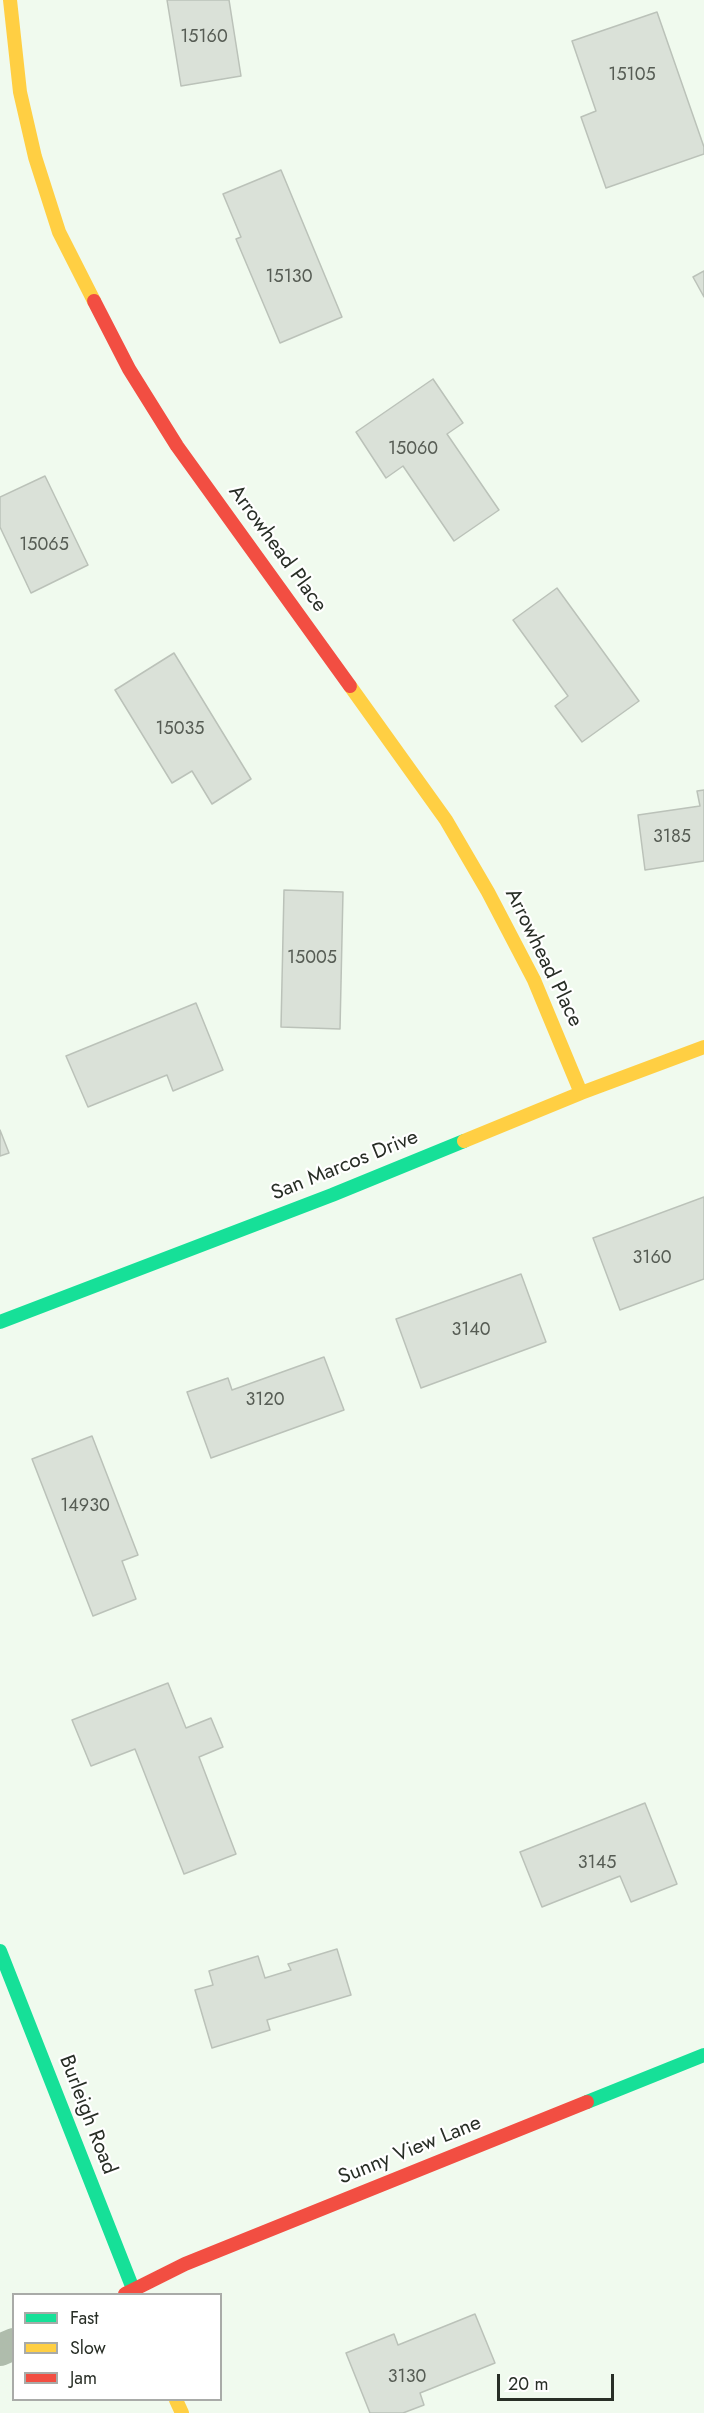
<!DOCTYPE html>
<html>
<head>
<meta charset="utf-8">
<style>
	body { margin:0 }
	#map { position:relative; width:704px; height:2413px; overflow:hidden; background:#f0faee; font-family:Jost,sans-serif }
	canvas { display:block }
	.legend { position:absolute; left:12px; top:2293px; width:210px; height:108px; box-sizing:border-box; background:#fff; border:2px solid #a9aba8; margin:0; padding:8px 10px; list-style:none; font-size:18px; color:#282e26 }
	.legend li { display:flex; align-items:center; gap:12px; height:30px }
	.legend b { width:30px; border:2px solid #a9aba8 }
	.scale { position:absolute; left:497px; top:2374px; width:117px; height:27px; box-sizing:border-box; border:3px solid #282e26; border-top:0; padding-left:8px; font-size:18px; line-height:21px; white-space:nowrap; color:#282e26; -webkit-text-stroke:4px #fff; paint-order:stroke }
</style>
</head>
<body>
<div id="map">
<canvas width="704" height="2413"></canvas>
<ul class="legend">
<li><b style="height:8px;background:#16e098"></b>Fast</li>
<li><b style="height:8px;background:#ffcf43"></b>Slow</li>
<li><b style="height:8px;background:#f24e42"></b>Jam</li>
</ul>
<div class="scale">20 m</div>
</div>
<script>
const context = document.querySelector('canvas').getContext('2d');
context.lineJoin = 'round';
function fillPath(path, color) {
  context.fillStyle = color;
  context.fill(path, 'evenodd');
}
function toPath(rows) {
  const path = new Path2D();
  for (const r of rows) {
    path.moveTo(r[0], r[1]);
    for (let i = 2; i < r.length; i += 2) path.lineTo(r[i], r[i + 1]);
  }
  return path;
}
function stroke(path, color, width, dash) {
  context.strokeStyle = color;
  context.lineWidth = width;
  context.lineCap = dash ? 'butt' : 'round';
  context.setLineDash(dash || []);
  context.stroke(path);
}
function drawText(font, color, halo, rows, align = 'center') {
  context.font = font + ' Jost,sans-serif';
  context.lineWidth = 4.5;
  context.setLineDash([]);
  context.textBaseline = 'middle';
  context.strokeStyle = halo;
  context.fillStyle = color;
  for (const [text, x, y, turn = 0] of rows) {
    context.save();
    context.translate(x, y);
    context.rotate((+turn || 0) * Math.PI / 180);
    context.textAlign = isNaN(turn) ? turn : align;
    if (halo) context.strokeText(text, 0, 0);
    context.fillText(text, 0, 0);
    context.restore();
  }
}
const building = toPath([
	[167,0,229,0,241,76,181,86,167,0],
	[657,12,704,147,704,154,606,188,581,117,596,111,572,41,657,12],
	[281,170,342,317,280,343,236,239,241,237,223,194,281,170],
	[704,271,704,297,693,277,704,271],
	[433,379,463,423,447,434,499,510,454,541,403,466,386,478,356,432,433,379],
	[45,476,88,565,31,593,0,527,0,497,45,476],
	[557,588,639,701,582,742,555,706,568,696,513,620,557,588],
	[174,653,251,779,212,804,192,771,172,783,115,690,174,653],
	[704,790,704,861,645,870,638,815,700,806,697,791,704,790],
	[284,890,343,892,340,1029,281,1027,284,890],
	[196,1003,223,1070,173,1091,167,1075,88,1107,66,1056,196,1003],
	[0,1130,9,1153,0,1156,0,1130],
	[704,1197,704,1279,620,1310,593,1238,704,1197],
	[521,1274,546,1342,421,1388,396,1319,521,1274],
	[324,1357,344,1410,211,1458,187,1392,228,1378,232,1390,324,1357],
	[92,1436,138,1555,122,1561,136,1599,93,1616,32,1459,92,1436],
	[168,1683,186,1728,211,1718,223,1747,199,1757,236,1854,184,1874,135,1749,91,1766,72,1720,168,1683],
	[645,1803,677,1884,631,1902,620,1876,542,1907,520,1852,645,1803],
	[337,1949,351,1995,267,2020,270,2030,212,2048,195,1990,213,1985,209,1971,258,1956,265,1978,291,1970,288,1964,337,1949],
	[475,2314,495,2363,420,2393,424,2405,403,2413,370,2413,346,2353,394,2334,398,2345,475,2314]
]);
fillPath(building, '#dae1d8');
stroke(building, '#bbc2b9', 1.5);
stroke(toPath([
	[0,2350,14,2344]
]), '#afbcac', 32);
stroke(toPath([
	[0,1322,332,1195,464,1141],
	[0,1951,135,2294],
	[587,2102,704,2055]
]), '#16e098', 14);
stroke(toPath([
	[10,0,20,92,35,157,59,232,94,301],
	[350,686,446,820,488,892,534,980,581,1093],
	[464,1141,581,1093,704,1047],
	[176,2400,182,2413]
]), '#ffcf43', 14);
stroke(toPath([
	[94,301,129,369,177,446,350,686],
	[125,2294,185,2264,587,2102]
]), '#f24e42', 14);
drawText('18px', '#565c54', null, [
	["15160",204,38],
	["15105",632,76],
	["15130",289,278],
	["15060",413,450],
	["15065",44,546],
	["15035",180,730],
	["3185",672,838],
	["15005",312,959],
	["3160",652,1259],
	["3140",471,1331],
	["3120",265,1401],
	["14930",85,1507],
	["3145",597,1864],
	["3130",407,2378]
]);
drawText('21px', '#282e26', '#fff', [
	["Arrowhead Place",277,549,54],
	["Arrowhead Place",543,958,64],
	["San Marcos Drive",345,1166,-22],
	["Burleigh Road",87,2115,69],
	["Sunny View Lane",410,2151,-22]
]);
</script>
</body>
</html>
